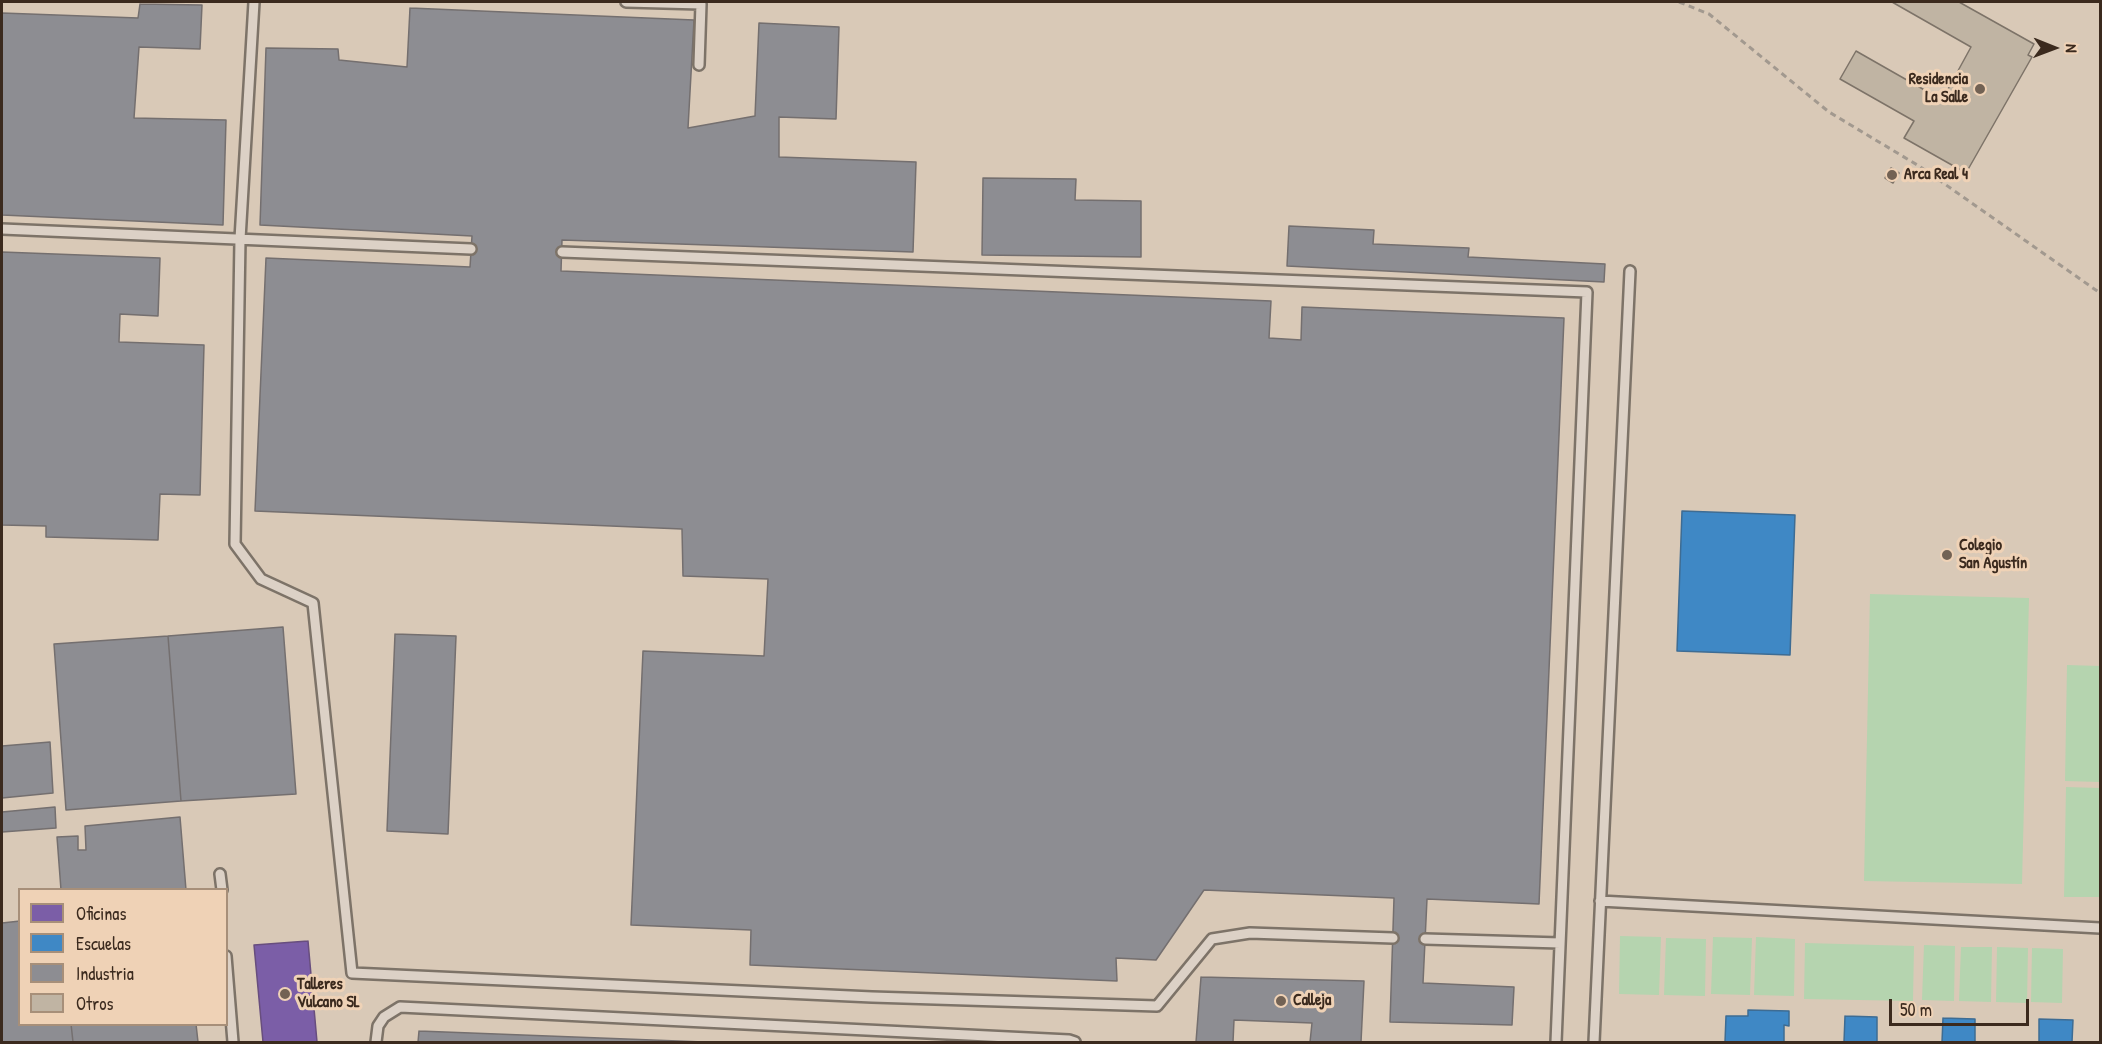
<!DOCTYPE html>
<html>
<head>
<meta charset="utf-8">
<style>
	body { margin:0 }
	#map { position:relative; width:2102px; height:1044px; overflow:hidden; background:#d9c9b7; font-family:"Patrick Hand",sans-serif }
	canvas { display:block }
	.frame { position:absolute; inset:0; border:3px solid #3b2a1e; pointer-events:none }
	.legend { position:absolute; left:18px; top:888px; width:210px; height:138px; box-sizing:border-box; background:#efd2b6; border:2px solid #a78f79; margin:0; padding:8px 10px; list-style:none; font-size:18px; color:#3b2a1e }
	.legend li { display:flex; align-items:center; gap:12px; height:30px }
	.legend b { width:30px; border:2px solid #a78f79 }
	.north { position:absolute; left:2024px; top:18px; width:60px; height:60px; -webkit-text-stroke:4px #efd2b6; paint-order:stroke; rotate:91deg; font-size:16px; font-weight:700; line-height:24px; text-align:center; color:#3b2a1e }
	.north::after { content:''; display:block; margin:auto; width:21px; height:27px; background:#3b2a1e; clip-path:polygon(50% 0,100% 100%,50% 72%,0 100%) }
	.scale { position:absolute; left:1889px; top:999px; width:140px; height:27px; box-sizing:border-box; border:3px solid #3b2a1e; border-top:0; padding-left:8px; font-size:18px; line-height:21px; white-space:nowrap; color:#3b2a1e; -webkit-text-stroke:4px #efd2b6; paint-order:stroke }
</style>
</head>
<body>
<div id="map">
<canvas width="2102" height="1044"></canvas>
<div class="frame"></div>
<ul class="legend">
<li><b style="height:16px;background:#7b5ea7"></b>Oficinas</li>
<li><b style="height:16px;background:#3f88c5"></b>Escuelas</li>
<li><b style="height:16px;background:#8d8d92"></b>Industria</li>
<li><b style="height:16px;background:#c0b4a3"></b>Otros</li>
</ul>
<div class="north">N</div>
<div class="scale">50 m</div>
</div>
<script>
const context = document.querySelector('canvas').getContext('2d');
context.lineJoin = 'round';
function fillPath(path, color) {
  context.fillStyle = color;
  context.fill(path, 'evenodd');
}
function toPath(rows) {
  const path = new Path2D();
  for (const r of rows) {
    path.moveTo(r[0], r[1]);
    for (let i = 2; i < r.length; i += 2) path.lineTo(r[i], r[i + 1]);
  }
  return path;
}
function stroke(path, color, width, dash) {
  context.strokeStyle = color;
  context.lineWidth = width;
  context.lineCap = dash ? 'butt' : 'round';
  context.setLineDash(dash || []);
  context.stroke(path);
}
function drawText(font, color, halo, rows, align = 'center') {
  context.font = font + ' "Patrick Hand",sans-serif';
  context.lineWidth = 6;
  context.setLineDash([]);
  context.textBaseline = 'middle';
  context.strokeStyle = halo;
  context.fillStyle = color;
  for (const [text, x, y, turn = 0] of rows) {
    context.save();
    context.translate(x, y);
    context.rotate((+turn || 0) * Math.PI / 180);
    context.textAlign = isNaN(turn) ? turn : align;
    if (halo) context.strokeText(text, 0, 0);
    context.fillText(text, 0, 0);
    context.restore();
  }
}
fillPath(toPath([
	[1870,594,2029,598,2022,884,1864,881],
	[2067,665,2100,666,2100,782,2065,781],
	[2066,787,2100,788,2100,897,2064,897],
	[1620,936,1661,937,1659,995,1619,994],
	[1713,937,1752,938,1750,995,1711,994],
	[1756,937,1795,939,1794,996,1754,995],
	[1666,938,1706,939,1705,996,1664,995],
	[1805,943,1914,946,1913,1001,1804,999],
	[1924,945,1955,946,1954,1001,1922,1000],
	[1961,947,1992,947,1991,1002,1959,1001],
	[1997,947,2028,948,2027,1003,1996,1002],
	[2032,948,2063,949,2062,1003,2031,1002]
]), '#b5d4af');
const offices = toPath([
	[308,941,317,1042,263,1042,254,945,308,941]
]);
fillPath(offices, '#7b5ea7');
stroke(offices, '#684e7e', 1.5);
const schools = toPath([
	[1682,511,1795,515,1790,655,1677,651,1682,511],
	[1748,1010,1789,1011,1789,1026,1784,1025,1784,1042,1725,1042,1726,1016,1748,1016,1748,1010],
	[1845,1016,1877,1017,1877,1042,1844,1042,1845,1016],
	[1943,1018,1975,1019,1975,1042,1942,1042,1943,1018],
	[2039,1019,2073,1020,2072,1042,2039,1042,2039,1019]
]);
fillPath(schools, '#3f88c5');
stroke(schools, '#3e6c93', 1.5);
const industry = toPath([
	[140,4,202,5,200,49,139,47,134,118,226,120,223,225,2,215,2,13,138,18,140,4],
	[410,8,694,20,688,128,755,116,759,23,839,27,836,119,779,117,779,157,916,162,913,252,562,240,561,271,1271,301,1269,338,1301,340,1302,307,1564,318,1539,904,1427,899,1423,983,1514,987,1512,1025,1390,1022,1394,898,1204,890,1156,960,1116,958,1117,981,750,965,751,930,631,925,643,651,764,656,768,579,683,576,682,529,255,511,266,258,470,267,472,236,260,225,266,48,338,49,339,60,407,67,410,8],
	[983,178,1076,179,1075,200,1141,201,1141,257,982,255,983,178],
	[1289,226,1374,230,1373,244,1469,248,1468,257,1605,264,1604,282,1287,266,1289,226],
	[2,252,160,258,158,316,120,314,119,342,204,345,200,495,160,494,158,540,46,537,46,526,2,525,2,252],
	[283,627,296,794,181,801,168,636,283,627],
	[395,634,456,636,448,834,387,831,395,634],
	[168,636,181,801,66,810,54,644,168,636],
	[50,742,53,793,2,798,2,746,50,742],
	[55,807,56,828,2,832,2,812,55,807],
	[180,817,186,890,61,890,57,837,78,836,78,850,86,850,85,826,180,817],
	[20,921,20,1024,71,1024,73,1042,2,1042,2,923,20,921],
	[1201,977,1364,981,1361,1042,1310,1042,1312,1023,1234,1020,1233,1042,1196,1042,1201,977],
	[71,1024,196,1024,198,1042,73,1042,71,1024],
	[419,1031,704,1042,418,1042,419,1031]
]);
fillPath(industry, '#8d8d92');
stroke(industry, '#746f6f', 1.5);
const building = toPath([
	[1892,2,1959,2,2034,44,2028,55,2032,57,1966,173,1904,138,1914,121,1840,79,1856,51,1942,100,1971,47,1892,2],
	[1891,168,1899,173,1893,183,1885,178,1891,168]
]);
fillPath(building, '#c0b4a3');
stroke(building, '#7d7368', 1.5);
const lane = toPath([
	[254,2,240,239,235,544,261,579,313,603,352,973,872,997,1157,1006,1212,939,1250,933,1393,938],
	[626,2,701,4,699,65],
	[2,229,471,249],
	[562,252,1587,292,1556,1042],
	[220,874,222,890],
	[1600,901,2100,928],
	[1425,939,1560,943],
	[226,956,233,1042],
	[376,1042,378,1026,384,1017,400,1007,1069,1040,1075,1042],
	[1594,1042,1630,271]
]);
stroke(lane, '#7d7368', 14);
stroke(toPath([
	[1679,2,1709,14,1829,112,1919,166,2100,293]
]), '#a2998f', 3, [6, 4.5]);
stroke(lane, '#dcd1c6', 9);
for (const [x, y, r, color] of [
	[1980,89,6,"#726254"],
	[1892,175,6,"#726254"],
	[1947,555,6,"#726254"],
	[285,994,6,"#726254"],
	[1281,1001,6,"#726254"]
]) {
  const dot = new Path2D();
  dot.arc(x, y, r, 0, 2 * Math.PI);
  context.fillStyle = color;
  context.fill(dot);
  stroke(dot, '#efd2b6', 2);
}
drawText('bold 16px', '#3b2a1e', '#efd2b6', [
	["Residencia",1968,80,"right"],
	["La Salle",1968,98,"right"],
	["Arca Real 4",1904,175],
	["Colegio",1959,546],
	["San Agustín",1959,564],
	["Talleres",297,985],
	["Vulcano SL",297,1003],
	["Calleja",1293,1001]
], 'left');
</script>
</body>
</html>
